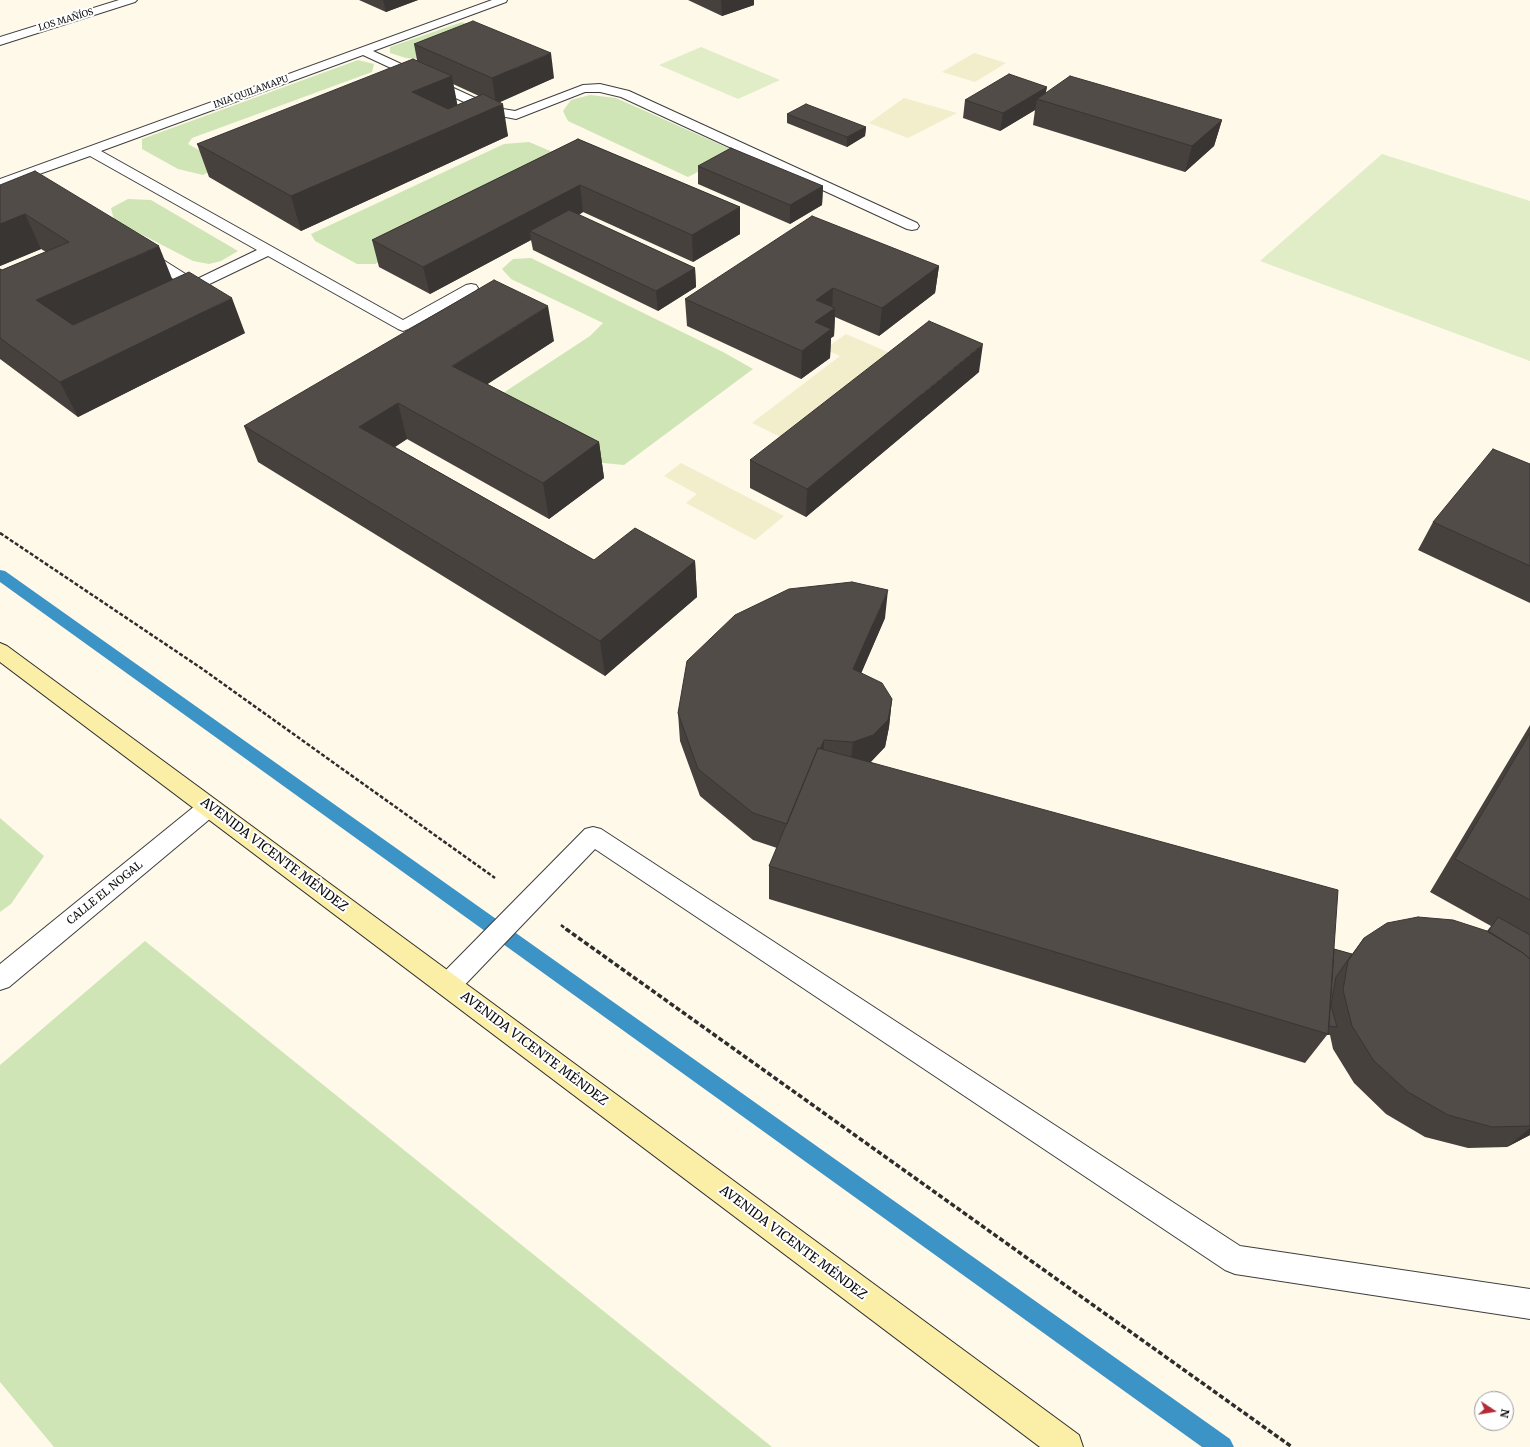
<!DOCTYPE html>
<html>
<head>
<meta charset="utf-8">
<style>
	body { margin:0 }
	#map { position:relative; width:1530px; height:1447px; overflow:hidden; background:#fef9e9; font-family:Merriweather,serif }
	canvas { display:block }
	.north { position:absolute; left:1474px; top:1391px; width:40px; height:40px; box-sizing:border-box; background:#fff; border:1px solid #9d9d9d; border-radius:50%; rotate:102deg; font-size:11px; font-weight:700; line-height:16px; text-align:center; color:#0b0b0b }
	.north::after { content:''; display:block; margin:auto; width:14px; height:18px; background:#b22b36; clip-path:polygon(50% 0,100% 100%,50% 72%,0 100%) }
</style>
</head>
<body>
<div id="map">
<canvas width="1530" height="1447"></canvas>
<div class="north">N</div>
</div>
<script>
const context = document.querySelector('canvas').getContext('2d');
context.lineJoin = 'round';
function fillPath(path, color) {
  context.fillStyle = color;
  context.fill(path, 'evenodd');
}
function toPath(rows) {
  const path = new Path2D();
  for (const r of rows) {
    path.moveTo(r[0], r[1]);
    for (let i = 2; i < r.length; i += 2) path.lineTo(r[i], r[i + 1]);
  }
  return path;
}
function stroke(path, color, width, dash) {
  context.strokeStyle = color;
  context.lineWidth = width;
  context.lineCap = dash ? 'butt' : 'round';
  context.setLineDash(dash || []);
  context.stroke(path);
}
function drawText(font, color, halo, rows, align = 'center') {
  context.font = font + ' Merriweather,serif';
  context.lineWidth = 4;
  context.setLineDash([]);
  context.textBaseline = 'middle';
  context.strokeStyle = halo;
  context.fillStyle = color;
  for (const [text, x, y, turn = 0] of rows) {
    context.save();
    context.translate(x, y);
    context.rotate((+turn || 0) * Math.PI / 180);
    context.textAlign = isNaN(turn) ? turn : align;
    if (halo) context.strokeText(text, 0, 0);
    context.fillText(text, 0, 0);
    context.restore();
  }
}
fillPath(toPath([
	[974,53,1006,63,975,82,942,72],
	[904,98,957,113,908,138,869,123],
	[846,334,897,356,789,441,752,423,840,356,825,349],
	[681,463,784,516,755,540,686,503,697,494,664,476]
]), '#f2edcb');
fillPath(toPath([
	[462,22,477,28,422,59,406,58,390,53,390,47],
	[358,60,374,64,372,72,192,138,188,144,215,159,215,169,203,175,178,169,142,149,142,139],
	[590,95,616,98,737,152,688,177,568,121,563,111,571,100],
	[529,142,567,158,570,165,375,264,357,264,315,241,311,234,504,144],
	[128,199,151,200,238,251,221,261,209,264,193,261,114,220,111,208],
	[531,258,723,352,753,369,624,465,603,463,499,409,497,397,590,336,603,323,511,279,502,269,513,259],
	[0,818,44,856,11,904,0,912],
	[145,941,772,1447,54,1447,0,1382,0,1065]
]), '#d0e5b6');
fillPath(toPath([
	[701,47,780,80,738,99,659,65],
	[1382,154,1530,201,1530,361,1260,261]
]), '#e1edc7');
fillPath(toPath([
	[0,570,5,571,1230,1439,1234,1447,1202,1447,0,582,0,570]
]), '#3c93c5');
const lane = toPath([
	[492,0,507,0,506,2,373,51,497,108,515,111,583,85,600,84,629,91,917,223,919,226,917,229,912,230,907,229,621,97,600,92,585,92,516,119,490,114,363,55,101,151,403,320,466,285,471,284,476,285,478,288,476,291,408,329,403,331,398,329,268,256,199,289,194,290,189,289,139,257,137,254,139,251,144,250,149,251,195,280,257,250,90,156,0,188,0,179,492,0],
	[209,798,217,801,220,807,217,813,9,987,0,990,0,964,201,801,209,798],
	[593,827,601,829,1240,1246,1530,1289,1530,1319,1235,1274,1225,1270,595,849,457,993,448,996,439,993,436,985,439,977,585,829,593,827]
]);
const street = toPath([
	[119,0,137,0,135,2,0,45,0,37,119,0]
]);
const secondary = toPath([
	[0,643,7,646,1079,1435,1083,1447,1040,1447,0,662,0,643]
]);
stroke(lane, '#3e3e3e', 2);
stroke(street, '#3e3e3e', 2);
stroke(secondary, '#2d2d2d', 2);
stroke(toPath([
	[0,533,1,534]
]), '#2d2d2d', 2, [3, 1.5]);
stroke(toPath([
	[0,533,201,668,495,878],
	[561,925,567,930]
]), '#2d2d2d', 2.5, [4, 2]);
stroke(toPath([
	[566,929,1292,1447]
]), '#2d2d2d', 3.5, [5, 2.5]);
fillPath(lane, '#fff');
fillPath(street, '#fff');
fillPath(secondary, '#fbefa8');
fillPath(toPath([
	[359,0,418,0,386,12],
	[688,0,754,0,754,5,722,16],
	[414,44,554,78,499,102,508,136,301,231,209,177,197,144,417,60],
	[453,84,479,96,457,105],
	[1047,87,1045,93,1222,120,1214,146,1185,172,1033,125,1035,110,1000,131,963,118,965,100],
	[787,114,866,127,865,136,847,147,787,123],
	[578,139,740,207,740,234,693,262,583,212,579,215,695,268,696,287,658,311,533,250,531,240,430,294,379,267,372,240],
	[698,166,823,186,822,205,790,224,698,184],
	[0,185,172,280,245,333,78,417,0,359,0,269,2,270,46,252,41,249,0,266],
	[939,266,935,293,879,336,835,317,834,336,831,338,830,358,801,379,687,326,685,299],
	[554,341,487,384,599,442,604,478,549,519,407,439,395,447,594,560,695,561,697,597,605,676,258,462,244,426],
	[979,372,806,517,750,488,750,460],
	[1530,464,1530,603,1418,550,1433,522],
	[885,618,861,673,892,699,889,727,885,747,870,762,1334,949,1352,954,1364,938,1487,931,1491,926,1430,892,1530,725,1530,1135,1507,1147,1468,1148,1425,1137,1386,1114,1354,1083,1333,1049,1330,1035,1327,1035,1305,1063,769,899,769,866,777,848,753,840,700,796,680,741,678,713]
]), '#47413e');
fillPath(toPath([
	[383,0,418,0,386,12],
	[721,0,754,0,754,5,722,16],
	[551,53,554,78,496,104,492,78],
	[452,76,458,108,419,125,412,92],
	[1047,87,1044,102,1037,99,1035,110,1000,131,1003,113],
	[503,104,508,136,301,231,291,196],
	[1222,120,1214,146,1185,172,1192,146],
	[866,127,865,136,847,147,847,137],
	[580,185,583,212,539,236,530,231,531,240,430,294,423,267],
	[823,186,822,205,790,224,790,205],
	[740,207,740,234,693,262,692,235],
	[25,214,41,249,0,266,0,224],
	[159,246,173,281,54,336,36,300],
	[939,266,935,293,879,336,882,308],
	[695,268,696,287,658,311,656,291],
	[833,288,832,311,835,308,834,336,831,338,830,358,801,379,802,351,816,300],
	[232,298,245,333,78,417,60,382],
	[548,306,554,341,460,402,452,366],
	[983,344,979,372,806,517,807,489],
	[398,403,407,439,370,463,359,427],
	[599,442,604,478,549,519,543,483],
	[695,561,697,597,605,676,600,641],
	[888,590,885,618,851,697,853,669],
	[892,699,889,727,885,747,870,763,850,769,853,742],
	[824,740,823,767,789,825],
	[1530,1128,1530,1135,1507,1147]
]), '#393532');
const building = toPath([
	[473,21,551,53,492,78,414,44,473,21],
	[413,59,452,76,412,92,448,109,483,94,503,104,291,196,197,144,413,59],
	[1009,74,1047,87,1003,113,965,100,1009,74],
	[1070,76,1222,120,1192,146,1037,99,1070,76],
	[806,104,866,127,847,137,787,114,806,104],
	[578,139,740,207,692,235,580,185,423,267,372,240,578,139],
	[731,148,823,186,790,205,698,166,731,148],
	[35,171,159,246,36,300,73,325,189,272,232,298,60,382,0,338,0,269,2,270,69,242,25,214,0,224,0,185,35,171],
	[569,210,695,268,656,291,530,231,569,210],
	[812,216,939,266,882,308,833,288,816,300,835,308,815,322,831,329,802,351,685,299,812,216],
	[494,280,548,306,452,366,599,442,543,483,398,403,359,427,594,560,635,528,695,561,600,641,244,426,494,280],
	[929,321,983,344,807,489,750,460,929,321],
	[1493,449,1530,464,1530,566,1433,522,1493,449],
	[852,582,888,590,853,669,882,683,892,699,888,720,873,735,853,742,824,740,820,749,818,748,787,824,753,813,698,769,678,713,687,661,735,615,789,589,852,582],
	[1530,733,1530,900,1455,859,1530,733],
	[818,748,1338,890,1328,1034,769,866,818,748],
	[1418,917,1453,920,1490,932,1523,953,1530,959,1530,1126,1492,1127,1448,1115,1408,1092,1374,1061,1352,1026,1343,990,1348,961,1364,938,1387,923,1418,917],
	[1498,917,1530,935,1530,959,1523,953,1488,932,1498,917],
	[1334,949,1352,954,1336,977,1331,1005,1337,1027,1329,1026,1334,949]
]);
fillPath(building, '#524c48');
stroke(building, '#393532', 1);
drawText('9px', '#0b0b0b', '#fff', [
	["LOS MAÑÍOS",66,20,-17],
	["INIA QUILAMAPU",251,92,-20]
]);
drawText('11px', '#0b0b0b', '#fff', [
	["CALLE EL NOGAL",105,893,-39]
]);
drawText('13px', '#0b0b0b', '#fff', [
	["AVENIDA VICENTE MÉNDEZ",274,855,37],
	["AVENIDA VICENTE MÉNDEZ",534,1049,37],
	["AVENIDA VICENTE MÉNDEZ",793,1243,37]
]);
</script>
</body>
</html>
